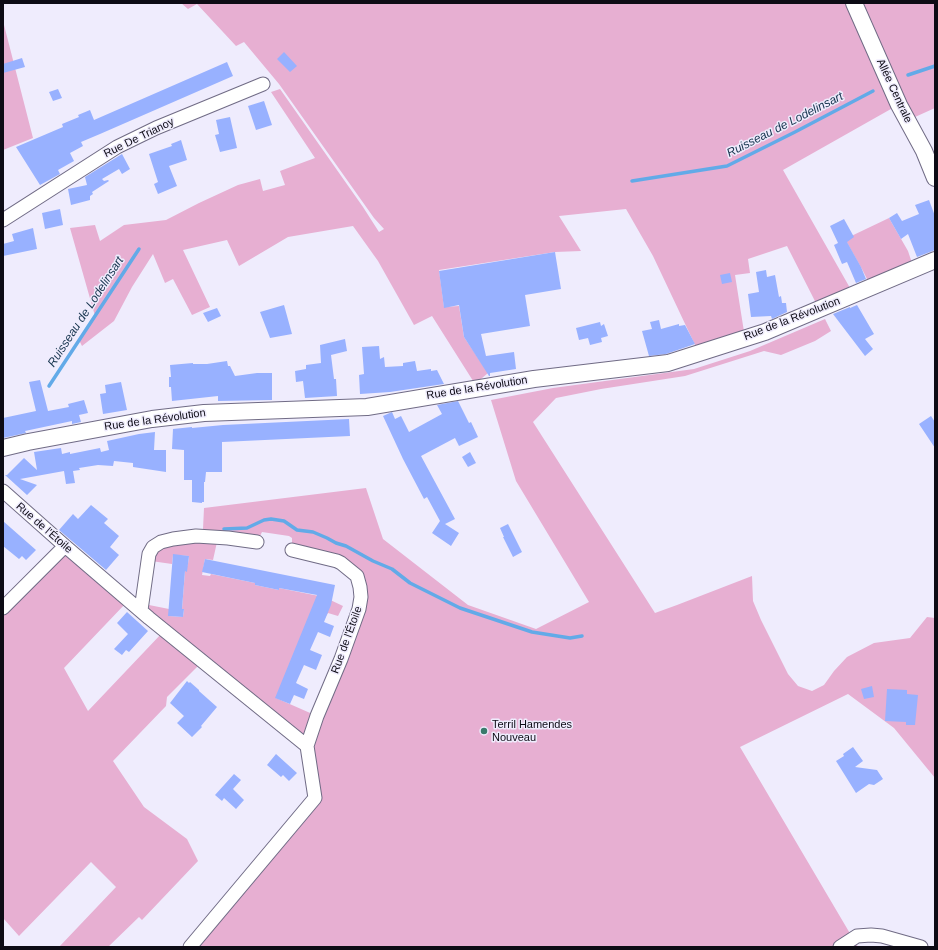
<!DOCTYPE html>
<html>
<head>
<meta charset="utf-8">
<style>
	body { margin:0 }
	#map { position:relative; width:938px; height:950px; overflow:hidden; background:#efecfd; font-family:Arial,sans-serif }
	canvas { display:block }
	.frame { position:absolute; inset:0; border:4px solid #0d0b15; pointer-events:none }
</style>
</head>
<body>
<div id="map">
<canvas width="938" height="950"></canvas>
<div class="frame"></div>
</div>
<script>
const context = document.querySelector('canvas').getContext('2d');
context.lineJoin = 'round';
function fillPath(path, color) {
  context.fillStyle = color;
  context.fill(path, 'evenodd');
}
function toPath(rows) {
  const path = new Path2D();
  for (const r of rows) {
    path.moveTo(r[0], r[1]);
    for (let i = 2; i < r.length; i += 2) path.lineTo(r[i], r[i + 1]);
  }
  return path;
}
function stroke(path, color, width, dash) {
  context.strokeStyle = color;
  context.lineWidth = width;
  context.lineCap = dash ? 'butt' : 'round';
  context.setLineDash(dash || []);
  context.stroke(path);
}
function drawText(font, color, halo, rows, align = 'center') {
  context.font = font + ' Arial,sans-serif';
  context.lineWidth = 3;
  context.setLineDash([]);
  context.textBaseline = 'middle';
  context.strokeStyle = halo;
  context.fillStyle = color;
  for (const [text, x, y, turn = 0] of rows) {
    context.save();
    context.translate(x, y);
    context.rotate((+turn || 0) * Math.PI / 180);
    context.textAlign = isNaN(turn) ? turn : align;
    if (halo) context.strokeText(text, 0, 0);
    context.fillText(text, 0, 0);
    context.restore();
  }
}
fillPath(toPath([
	[181,3,935,3,935,108,915,117,898,105,783,170,854,295,819,309,787,246,748,259,750,273,735,275,745,338,696,347,653,256,626,209,559,216,581,251,555,252,439,270,444,307,459,306,464,337,488,373,475,384,432,316,414,325,378,261,353,226,288,237,239,266,227,240,183,250,210,307,192,315,173,279,165,283,153,254,132,287,114,321,82,346,79,340,95,316,70,228,95,225,100,241,124,225,166,220,199,203,238,185,260,179,263,191,285,185,280,171,315,158,271,92,280,89,363,207,379,232,384,229,374,218,279,84,244,42,236,46,197,4,188,9],
	[3,21,33,138,3,150],
	[889,218,908,251,914,269,871,287,863,271,845,239],
	[825,319,831,331,815,341,781,355,764,351,685,376,601,389,556,398,533,422,655,613,677,605,752,576,753,601,761,620,788,674,798,686,812,691,824,685,834,671,847,657,874,643,910,638,927,617,935,618,935,778,894,728,848,694,740,747,858,947,183,947,307,801,313,764,307,746,149,618,149,605,169,609,169,616,183,617,184,609,182,609,185,571,188,564,189,556,173,555,172,564,151,561,157,549,189,540,217,542,213,560,205,559,202,575,210,576,211,574,255,583,255,585,279,590,279,588,324,597,343,606,338,616,328,613,276,698,317,716,360,604,354,570,292,550,292,538,289,536,262,532,257,542,228,538,203,529,204,508,366,488,383,539,468,605,536,629,589,602,516,481,491,400,553,388,694,369,750,351],
	[65,550,126,603,64,668,88,711,163,632,201,663,167,697,166,706,113,761,144,807,187,839,198,861,142,920,139,917,108,947,59,947,116,887,91,862,19,936,3,918,3,613]
]), '#e7afd2');
stroke(toPath([
	[908,75,935,66],
	[632,181,727,166,795,132,873,91],
	[49,386,139,249],
	[224,529,247,528,264,520,271,519,284,521,297,530,313,532,327,538,336,543,346,546,373,561,392,569,410,583,460,608,532,632,570,638,582,636]
]), '#62aae8', 3.5);
fillPath(toPath([
	[284,52,297,66,290,72,277,59],
	[22,58,25,67,3,73,3,64],
	[227,62,233,76,100,134,81,142,83,146,70,153,74,161,58,170,60,174,40,185,16,147,63,127,62,124,79,117,78,115,90,110,94,120],
	[58,89,62,98,53,101,49,92],
	[264,101,272,125,256,130,248,106],
	[230,117,237,148,220,152,215,135,219,134,216,120],
	[181,140,187,160,169,166,177,186,158,194,154,184,158,182,149,154,172,146,171,144],
	[122,154,130,169,122,174,119,169,102,179,104,181,108,180,109,181,92,192,93,194,90,196,90,200,71,205,68,189,87,185,85,177],
	[929,200,935,216,935,250,917,257,908,234,901,239,889,218,897,213,902,221,919,214,915,205],
	[60,209,63,225,45,229,42,213],
	[844,219,854,237,847,242,861,267,866,279,856,283,847,262,842,264,834,245,838,243,830,226],
	[33,228,37,249,3,256,3,244,14,241,12,234],
	[555,252,561,289,525,295,530,326,481,334,486,356,514,352,516,369,490,373,490,376,489,376,464,337,459,305,444,308,439,271],
	[766,270,767,277,775,275,779,297,781,296,782,303,786,303,787,312,772,319,771,316,751,317,748,294,759,292,756,272],
	[730,273,732,282,722,284,720,275],
	[284,305,292,334,270,338,260,312],
	[857,305,874,334,865,339,873,349,865,356,833,314,850,307,850,308],
	[217,308,221,316,208,322,203,313],
	[659,320,661,329,679,324,679,326,685,325,695,344,666,354,649,356,642,331,652,329,650,322],
	[600,322,601,326,604,324,608,336,601,338,602,342,590,345,588,338,579,340,576,328],
	[345,339,347,351,331,355,334,379,336,379,337,396,305,398,303,381,296,382,295,371,306,369,306,365,321,363,320,345],
	[379,346,380,359,384,357,385,367,403,366,403,363,415,361,417,371,431,369,431,371,437,370,444,384,390,392,360,394,359,375,364,374,362,347],
	[227,361,228,366,230,366,235,376,257,373,272,373,272,400,218,401,218,396,172,401,171,387,169,387,169,377,171,377,170,365,193,363,193,364,207,364],
	[40,380,48,411,69,407,68,404,84,400,88,413,79,415,81,422,72,424,72,421,25,431,26,433,3,438,3,418,36,411,29,382],
	[121,382,127,410,103,414,100,394,106,393,105,385],
	[458,401,469,423,471,422,478,437,459,446,455,438,421,456,455,519,445,524,459,533,451,546,432,533,440,521,427,497,424,499,403,459,383,416,392,412,395,419,401,416,409,432,442,414,437,405],
	[931,416,935,422,935,448,919,424],
	[349,419,350,436,222,442,222,472,206,472,205,482,204,482,204,502,202,502,202,503,192,502,192,480,184,480,184,450,172,449,173,429,192,427,192,428,223,425],
	[155,432,154,450,166,450,166,472,133,467,133,463,114,461,113,466,98,465,79,468,80,470,73,471,75,483,66,484,64,471,20,479,37,485,27,495,5,475,7,475,24,458,37,470,34,452,61,448,62,454,70,452,70,454,100,448,101,452,109,450,107,441,139,434],
	[470,452,476,463,468,467,462,457],
	[91,505,108,519,104,523,119,536,110,547,119,555,106,570,59,530,73,514,78,519],
	[3,521,36,550,26,560,22,556,19,559,3,546],
	[508,524,522,552,513,557,503,537,504,537,500,528],
	[173,554,189,556,187,572,185,571,182,609,184,609,183,617,168,616],
	[205,559,335,585,331,605,324,622,334,626,330,637,318,632,310,650,322,655,316,670,304,665,296,683,308,689,304,699,294,695,290,704,275,698,317,595,279,588,279,590,255,585,255,583,202,572],
	[127,612,148,631,129,652,126,650,122,655,114,649,128,634,117,623],
	[187,681,189,683,190,682,199,690,199,691,217,707,201,726,202,727,192,737,177,723,184,716,170,703],
	[872,686,874,697,864,699,861,689],
	[887,689,907,690,907,694,918,695,915,725,906,725,906,722,885,721],
	[853,747,863,761,855,767,877,770,883,779,874,785,869,784,856,793,836,761,844,756,843,754],
	[276,754,297,773,289,781,283,775,281,777,267,765],
	[234,774,241,780,233,789,244,800,236,809,224,798,222,801,215,795]
]), '#98b1ff');
const minor = toPath([
	[3,220,117,147,156,128,263,84],
	[3,491,65,546,149,618,307,746,315,798,190,947],
	[292,550,337,561,341,563,357,576,360,587,361,597,359,609,341,659,317,716,307,746],
	[3,608,65,546],
	[141,610,149,554,153,547,161,542,173,539,196,536,228,538,257,542],
	[840,947,857,936,871,935,882,936,921,947]
]);
const tertiary = toPath([
	[854,3,899,105,924,151,935,178],
	[3,448,28,442,152,419,204,413,367,407,534,379,668,363,765,332,935,260]
]);
stroke(minor, '#706b85', 15);
stroke(tertiary, '#706b85', 18);
stroke(minor, '#fff', 13);
stroke(tertiary, '#fff', 16);
for (const [x, y, r, color] of [
	[484,731,4,"#397a6b"]
]) {
  const dot = new Path2D();
  dot.arc(x, y, r, 0, 2 * Math.PI);
  context.fillStyle = color;
  context.fill(dot);
  stroke(dot, '#efecfd', 1.5);
}
drawText('11px', '#0d0b15', '#efecfd', [
	["Allée Centrale",894,91,65],
	["Rue De Trianoy",139,138,-26],
	["Rue de la Révolution",792,319,-21],
	["Rue de la Révolution",477,388,-9],
	["Rue de la Révolution",155,420,-8],
	["Rue de l'Étoile",44,528,41],
	["Rue de l'Étoile",347,640,-70]
]);
drawText('11px', '#0d0b15', '#efecfd', [
	["Terril Hamendes",492,725],
	["Nouveau",492,738]
], 'left');
drawText('italic 12px', '#16344e', '#efecfd', [
	["Ruisseau de Lodelinsart",785,125,-27],
	["Ruisseau de Lodelinsart",86,312,-57]
]);
</script>
</body>
</html>
